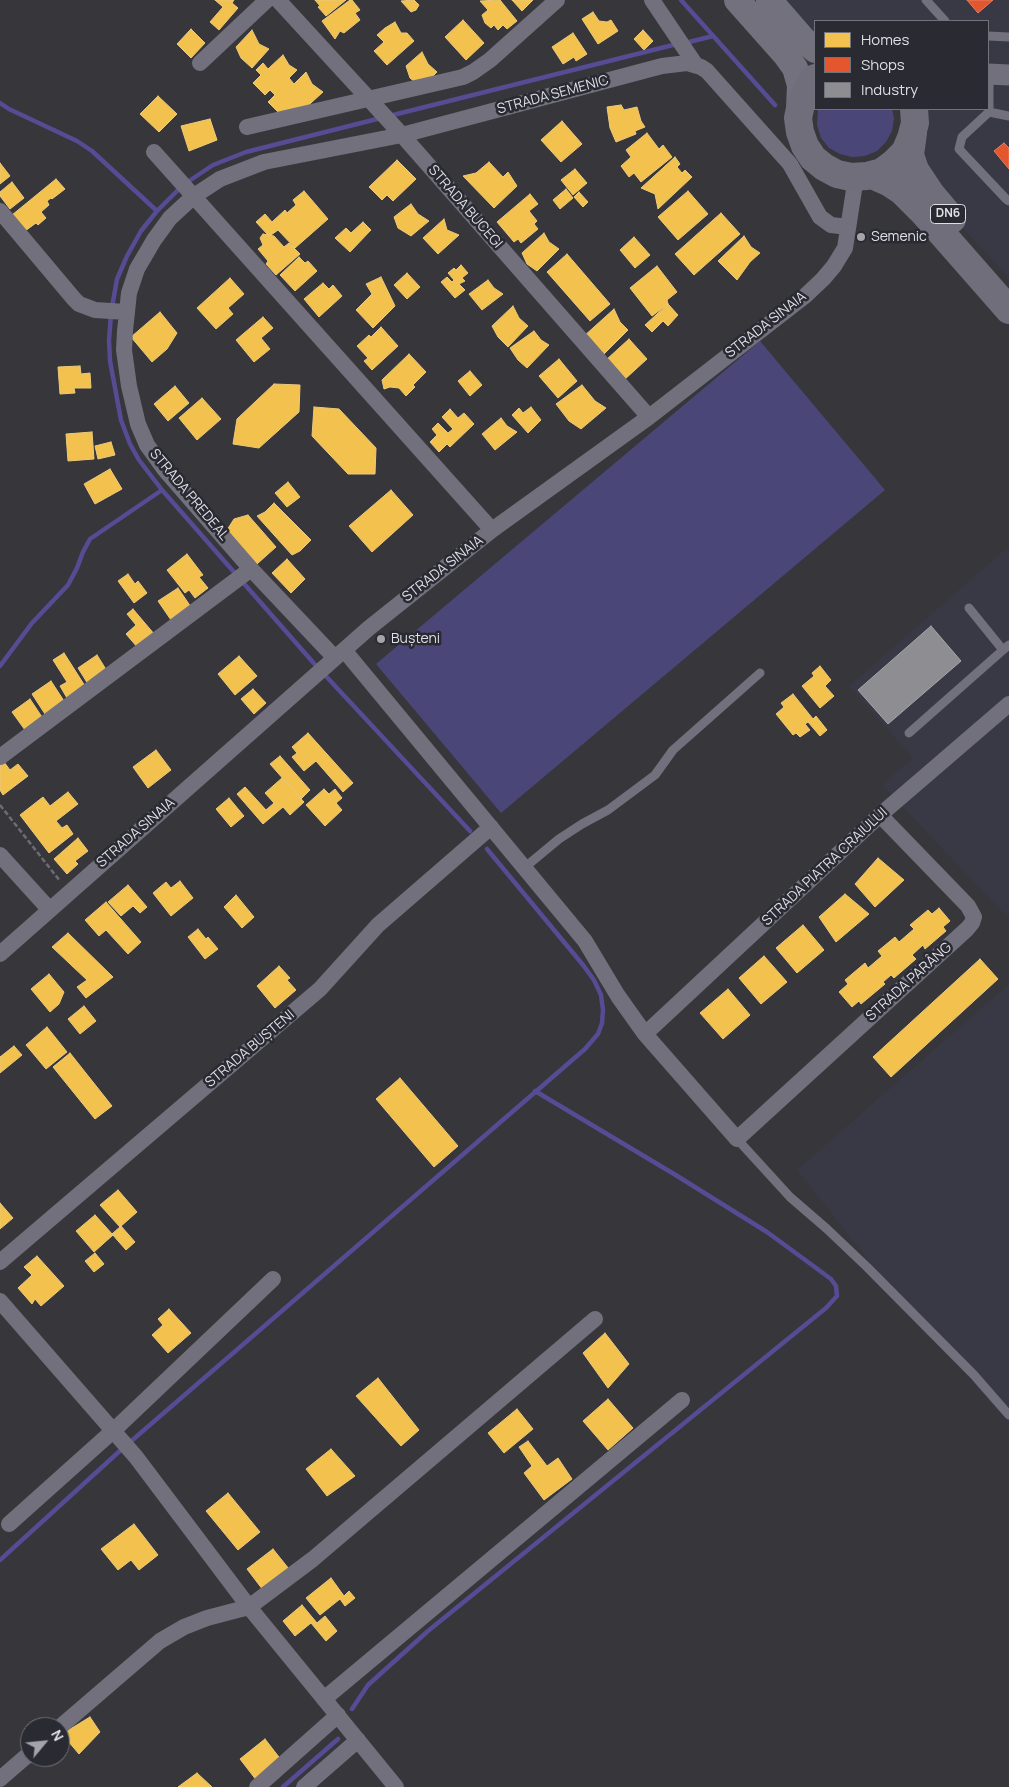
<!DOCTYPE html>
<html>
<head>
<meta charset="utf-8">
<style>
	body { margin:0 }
	#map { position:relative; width:1009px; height:1787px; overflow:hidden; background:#36363b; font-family:Manrope,sans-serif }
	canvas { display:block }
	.legend { position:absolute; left:814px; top:20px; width:175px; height:90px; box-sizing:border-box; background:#2a2a33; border:1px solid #72727a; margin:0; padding:6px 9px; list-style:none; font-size:15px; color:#dfdfe5 }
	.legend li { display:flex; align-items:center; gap:10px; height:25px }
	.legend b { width:25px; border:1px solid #72727a }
	.north { position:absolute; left:20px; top:1717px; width:50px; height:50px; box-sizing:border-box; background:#2a2a33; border:1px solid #72727a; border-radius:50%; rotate:62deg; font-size:14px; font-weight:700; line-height:20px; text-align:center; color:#dfdfe5 }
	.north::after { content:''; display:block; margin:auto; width:18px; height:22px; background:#a4a4aa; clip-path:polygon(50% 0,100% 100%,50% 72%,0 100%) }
</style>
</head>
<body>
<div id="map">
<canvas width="1009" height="1787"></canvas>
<ul class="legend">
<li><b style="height:14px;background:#f2c14e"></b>Homes</li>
<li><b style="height:14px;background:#e4572e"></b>Shops</li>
<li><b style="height:14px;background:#8d8d92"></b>Industry</li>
</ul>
<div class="north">N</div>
</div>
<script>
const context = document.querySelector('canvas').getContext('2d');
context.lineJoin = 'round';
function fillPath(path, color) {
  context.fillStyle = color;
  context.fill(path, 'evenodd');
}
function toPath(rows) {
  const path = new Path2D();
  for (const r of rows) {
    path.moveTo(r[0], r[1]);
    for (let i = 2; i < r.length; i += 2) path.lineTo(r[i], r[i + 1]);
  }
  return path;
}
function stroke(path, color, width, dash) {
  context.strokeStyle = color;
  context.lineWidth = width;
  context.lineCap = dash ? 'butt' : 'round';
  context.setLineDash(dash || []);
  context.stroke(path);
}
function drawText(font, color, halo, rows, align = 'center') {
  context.font = font + ' Manrope,sans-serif';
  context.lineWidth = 5;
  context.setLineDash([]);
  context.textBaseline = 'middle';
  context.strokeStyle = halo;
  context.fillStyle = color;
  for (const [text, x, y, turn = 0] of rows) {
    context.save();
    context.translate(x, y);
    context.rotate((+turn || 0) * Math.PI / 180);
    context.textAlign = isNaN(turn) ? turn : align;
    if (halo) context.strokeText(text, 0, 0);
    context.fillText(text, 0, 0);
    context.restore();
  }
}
fillPath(toPath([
	[752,0,1009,0,1009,278,931,194,914,109,988,109,988,21,815,21,815,50],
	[1009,546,1009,919,882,785,913,758,849,686],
	[1009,984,1009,1424,877,1271,797,1170]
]), '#393946');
fillPath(toPath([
	[818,109,892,109,894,118,892,131,886,142,877,151,865,156,852,157,840,154,829,148,821,138,817,125],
	[760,341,885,490,501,813,376,664]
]), '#4b4678');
const homes = toPath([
	[215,0,234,0,232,3,238,8,219,30,210,22,223,7,215,0],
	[315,0,346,0,326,16,318,7,320,6,315,0],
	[350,0,352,0,360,10,355,13,360,20,344,33,340,31,335,39,322,21,350,0],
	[414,0,419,5,416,10,411,12,401,1,414,0],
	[500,0,517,21,507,29,503,25,498,30,494,25,491,28,485,23,482,15,488,10,480,1,500,0],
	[512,0,533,0,522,11,512,0],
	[593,12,599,21,607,22,611,20,618,31,598,44,582,19,593,12],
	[463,20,484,43,466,60,445,37,463,20],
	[395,22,401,33,407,33,414,41,387,65,374,51,384,42,377,35,385,28,395,22],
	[191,29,205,43,191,58,177,44,191,29],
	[252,30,259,44,269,49,252,68,241,58,236,47,252,30],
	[643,30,653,41,644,50,634,39,643,30],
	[573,33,587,54,576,61,574,57,563,64,552,47,573,33],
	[422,52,428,64,437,72,429,80,420,86,410,78,406,66,422,52],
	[283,55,289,65,297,70,289,78,294,84,306,72,312,84,323,92,301,112,294,107,283,117,268,102,275,95,270,90,265,95,253,83,261,75,256,70,263,63,268,69,283,55],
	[158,96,177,114,159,132,140,114,158,96],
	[621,105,624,110,637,107,641,121,645,127,635,131,636,134,616,142,610,128,607,107,621,105],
	[210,119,217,140,189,151,181,126,210,119],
	[562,121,582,144,561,162,541,140,562,121],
	[647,133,659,149,663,145,672,157,641,182,634,173,629,177,621,166,631,157,626,150,647,133],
	[675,157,680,164,677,167,682,173,685,170,692,177,658,209,655,194,641,188,675,157],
	[397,160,416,179,393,201,387,195,382,200,369,187,397,160],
	[489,162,503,177,508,172,517,186,494,208,463,176,476,173,489,162],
	[0,163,10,176,0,184,0,163],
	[575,169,587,183,573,195,561,180,575,169],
	[56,179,65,189,52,199,51,198,47,201,49,205,41,212,46,218,38,225,36,223,25,231,12,215,56,179],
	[12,182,24,198,10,209,0,196,0,192,12,182],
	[566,189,573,198,560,209,553,200,566,189],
	[304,191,328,219,295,248,278,230,271,235,268,235,256,222,265,214,272,222,285,210,287,213,296,205,293,200,304,191],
	[688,191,708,214,678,240,658,217,688,191],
	[579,192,588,202,583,207,574,197,579,192],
	[530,194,538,204,529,211,537,221,534,224,538,229,521,243,518,239,514,242,497,222,530,194],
	[411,204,418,214,429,221,411,236,398,228,394,217,411,204],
	[721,213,740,234,694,275,675,254,721,213],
	[444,219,447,230,459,235,438,254,423,238,444,219],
	[363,222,371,230,350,252,335,238,346,228,351,233,363,222],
	[544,233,549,242,559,249,537,271,527,264,522,253,544,233],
	[263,234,274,236,284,247,289,243,300,254,276,275,266,264,268,261,258,249,263,245,260,238,263,234],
	[744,236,751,247,760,253,750,262,737,280,718,261,744,236],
	[634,237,650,255,635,268,620,250,634,237],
	[567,254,610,304,590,321,547,272,567,254],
	[299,257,305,263,308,261,317,271,295,291,280,275,299,257],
	[461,265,468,273,462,278,465,281,459,284,465,290,455,298,441,282,447,277,452,282,454,280,448,273,454,268,456,270,461,265],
	[657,266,677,292,667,300,668,304,652,316,630,288,657,266],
	[407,273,420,287,407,299,394,285,407,273],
	[381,277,395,306,373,328,356,310,372,294,366,284,381,277],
	[230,278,244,294,228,308,233,314,216,329,197,308,230,278],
	[488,280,494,288,503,294,482,310,469,294,488,280],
	[323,283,329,289,333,285,342,296,319,317,304,299,323,283],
	[668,304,678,315,668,326,663,321,652,332,645,325,668,304],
	[513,306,519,318,528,326,508,347,498,337,492,326,513,306],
	[614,309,620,322,628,330,602,356,583,337,614,309],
	[160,312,177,333,167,349,152,362,131,337,160,312],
	[263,317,273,328,261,338,270,349,254,362,236,340,263,317],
	[381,327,398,346,372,370,364,361,368,358,357,346,369,335,371,337,381,327],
	[534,331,541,340,549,345,527,368,518,360,510,348,534,331],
	[629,339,647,359,624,380,606,360,629,339],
	[409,354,426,372,413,385,415,387,406,396,399,388,390,387,384,389,382,380,409,354],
	[559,359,577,381,558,398,539,376,559,359],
	[80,366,81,374,90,373,91,388,74,388,75,393,60,394,58,367,80,366],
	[470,371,482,385,470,396,458,381,470,371],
	[274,384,300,385,299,412,259,448,233,444,237,419,274,384],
	[582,385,595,401,606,408,581,429,569,421,556,404,582,385],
	[175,386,189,403,168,421,154,404,175,386],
	[202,398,221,419,197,440,179,418,202,398],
	[314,407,339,409,376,448,375,474,348,474,312,436,314,407],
	[531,407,541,420,528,433,512,415,519,408,523,413,531,407],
	[450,409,458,418,464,413,474,424,450,447,447,444,439,452,430,442,437,435,432,429,438,423,448,433,453,429,442,417,450,409],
	[501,418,507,426,517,432,495,450,482,434,501,418],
	[92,432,94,459,68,461,66,434,92,432],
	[111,442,115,455,98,459,95,446,111,442],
	[110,469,122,489,95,504,84,484,110,469],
	[288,482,300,497,287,507,275,493,288,482],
	[391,490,413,515,372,552,349,526,391,490],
	[274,503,311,540,300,551,292,555,257,516,265,512,274,503],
	[248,515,276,547,257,564,227,530,234,519,248,515],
	[187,554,203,575,199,577,208,588,195,598,189,590,185,593,167,570,187,554],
	[287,559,305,579,291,593,272,573,287,559],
	[128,574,135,584,138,581,147,593,134,603,118,581,128,574],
	[178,588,191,607,171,620,158,601,178,588],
	[133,609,155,635,138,648,126,634,136,625,127,614,133,609],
	[64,653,85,686,67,698,60,686,67,682,53,660,64,653],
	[97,655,107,671,88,684,78,668,97,655],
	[239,656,257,676,235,695,218,674,239,656],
	[820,666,831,680,825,686,834,696,820,708,802,686,814,676,812,673,820,666],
	[51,681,64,701,45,714,32,694,51,681],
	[253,689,266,703,254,714,241,699,253,689],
	[793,694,813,719,816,716,827,730,820,736,808,722,805,724,810,730,800,737,796,733,793,735,776,714,784,707,781,703,793,694],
	[30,699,42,717,25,730,12,712,30,699],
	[308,733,353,783,343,792,316,761,304,771,292,757,297,753,292,747,308,733],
	[156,750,171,770,148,788,133,767,156,750],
	[280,756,310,790,301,799,270,764,280,756],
	[4,762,10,770,18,764,28,776,3,795,0,790,0,765,4,762],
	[282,778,304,802,290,815,283,807,263,824,237,794,245,787,266,810,274,803,265,793,282,778],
	[324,789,329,794,335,789,342,798,336,803,342,810,325,826,306,805,324,789],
	[68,792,78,804,56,821,62,828,67,825,73,834,49,853,20,815,43,797,50,806,68,792],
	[229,798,244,816,231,827,216,809,229,798],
	[78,838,88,851,75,861,78,864,67,874,54,859,78,838],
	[878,858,904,880,875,907,855,884,878,858],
	[180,881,193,898,171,916,153,893,166,882,171,888,180,881],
	[128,885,147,907,140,913,133,906,121,916,108,902,128,885],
	[845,894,869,914,836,942,819,917,845,894],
	[236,895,254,917,242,928,224,907,236,895],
	[106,902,141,942,128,954,106,930,99,936,85,920,106,902],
	[939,908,950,921,943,927,946,931,925,949,923,945,912,955,916,959,894,978,891,975,883,982,885,984,861,1004,859,1001,852,1007,839,992,848,984,845,980,865,963,868,968,882,956,878,951,895,937,899,942,914,929,910,925,928,910,932,914,939,908],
	[803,925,824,950,797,973,776,948,803,925],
	[198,929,206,939,208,937,218,949,205,959,188,937,198,929],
	[68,933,113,977,86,998,77,987,87,980,52,947,68,933],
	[764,956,787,982,761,1004,739,978,764,956],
	[980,959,998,979,891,1077,873,1057,980,959],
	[279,966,290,978,287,980,296,990,275,1008,257,986,279,966],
	[49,974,64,992,59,1004,50,1012,31,989,49,974],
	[728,989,750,1015,723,1039,700,1013,728,989],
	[84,1006,96,1021,80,1034,68,1019,84,1006],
	[47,1027,67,1052,46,1069,26,1045,47,1027],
	[14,1046,22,1055,0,1073,0,1057,14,1046],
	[70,1053,112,1106,95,1119,53,1067,70,1053],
	[400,1078,458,1146,434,1167,376,1099,400,1078],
	[118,1190,137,1212,120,1227,100,1205,118,1190],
	[0,1203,13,1218,0,1229,0,1203],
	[95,1215,113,1235,94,1252,76,1231,95,1215],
	[121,1226,135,1242,126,1250,112,1234,121,1226],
	[95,1253,104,1264,94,1272,85,1261,95,1253],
	[37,1256,64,1286,41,1306,35,1299,32,1304,18,1288,32,1275,24,1267,37,1256],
	[169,1309,191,1333,168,1353,152,1335,163,1325,158,1319,169,1309],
	[605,1333,629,1364,608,1388,583,1353,605,1333],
	[378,1378,419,1430,401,1446,356,1396,378,1378],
	[608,1399,633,1428,608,1450,583,1421,608,1399],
	[517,1409,533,1429,504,1453,488,1433,517,1409],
	[528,1441,547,1466,558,1458,572,1479,544,1500,524,1473,532,1466,519,1447,528,1441],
	[331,1449,355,1476,327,1496,306,1469,331,1449],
	[228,1493,260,1532,238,1550,206,1511,228,1493],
	[134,1524,158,1555,139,1570,131,1560,118,1570,101,1549,134,1524],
	[273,1549,289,1569,263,1590,247,1569,273,1549],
	[331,1578,344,1596,349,1591,355,1598,345,1606,340,1599,320,1615,306,1598,331,1578],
	[302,1605,317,1623,325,1616,337,1631,326,1641,311,1623,295,1636,283,1621,302,1605],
	[90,1717,100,1732,79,1754,62,1734,90,1717],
	[265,1739,282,1761,257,1781,240,1759,265,1739],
	[197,1773,212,1787,178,1787,197,1773]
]);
fillPath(homes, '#f2c14e');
stroke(homes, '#ecca7b', 1);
const shops = toPath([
	[967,0,993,0,978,13,967,0],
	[1004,143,1009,148,1009,169,994,151,1004,143]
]);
fillPath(shops, '#e4572e');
stroke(shops, '#e28065', 1);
const industry = toPath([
	[931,626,961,661,888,724,858,690,931,626]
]);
fillPath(industry, '#8d8d92');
stroke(industry, '#a6a6ab', 1);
stroke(toPath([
	[681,0,775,105],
	[685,43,713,36],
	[0,103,9,109,77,141,92,151,157,211,141,231,127,256,117,279,112,307],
	[389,116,677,44],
	[186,183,213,165,246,152,381,118],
	[157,211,180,188],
	[162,490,318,668],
	[0,666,32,623,68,585,77,568,83,552,90,539,162,490,139,460,130,444,121,420,110,361,109,340,111,314],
	[323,673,470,831],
	[129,1443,585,1049,598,1034,602,1023,603,1010,601,995,594,980,583,965,487,849],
	[0,1560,123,1448],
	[352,1709,368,1685,428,1631,826,1308,837,1296,836,1286,831,1279,767,1232,674,1174,535,1091],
	[283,1787,338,1739]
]), '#564c94', 4.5);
stroke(toPath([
	[0,805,60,881]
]), '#6c6c74', 2.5, [5, 2.5]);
stroke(toPath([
	[926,0,945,21],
	[988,36,1009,37],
	[989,74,989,112,962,137,959,149,1006,199,1009,201],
	[989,112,1009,116],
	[969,608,1003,650,1009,645],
	[909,733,1003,650],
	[524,868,559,839,582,824,608,810,655,775,673,750,760,673],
	[737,1139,790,1197,827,1229,867,1267,974,1375,1009,1415]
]), '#71707c', 9);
stroke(toPath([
	[278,0,402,135,649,417],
	[652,0,695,64],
	[200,63,267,0],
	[247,127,463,77,473,72,490,60,557,0],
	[154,152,492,530],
	[0,211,74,299,79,304,95,310,126,312],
	[344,650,585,941,618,996,645,1034,737,1139,967,929,972,923,974,917,968,906,880,815],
	[335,658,251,569,165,470,147,445,138,424,129,386,124,350,125,331,129,293,137,269,154,240,170,218,194,196,220,179,264,162,402,135,662,66,687,63,701,67,707,71,790,164,820,217,831,225,848,227],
	[0,757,251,569],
	[0,855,49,909],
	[0,954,369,628,492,530,649,417,805,296,823,279,834,266,845,248,856,177],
	[645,1034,880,815,1009,704],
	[0,1262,320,989,378,925,491,827],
	[0,1301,136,1457,249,1607,396,1787],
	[9,1524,114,1430,273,1279],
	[324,1699,682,1400],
	[60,1727,160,1641,184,1627,207,1618,249,1607,313,1559,595,1319],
	[0,1779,30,1753],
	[257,1787,338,1715],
	[304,1787,358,1740]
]), '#71707c', 16);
stroke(toPath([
	[988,74,1009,75]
]), '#71707c', 21);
stroke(toPath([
	[737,0,785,54,795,68,800,85,799,109],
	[769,0,803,39,815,50]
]), '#72717d', 26);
stroke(toPath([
	[815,78,807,89,801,104,798,118,800,132,805,146,813,158,824,167,837,174,851,177,867,176,882,172,894,163,905,152,911,138,915,123,914,109],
	[913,133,910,155,915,170,931,194,952,219],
	[872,175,890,183,902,191,923,212,1009,310]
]), '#6f6e7a', 28);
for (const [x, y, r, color] of [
	[861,237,5,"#a4a4aa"],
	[381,639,5,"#a4a4aa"]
]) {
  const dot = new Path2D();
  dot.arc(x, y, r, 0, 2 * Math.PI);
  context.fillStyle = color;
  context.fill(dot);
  stroke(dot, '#2a2a33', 2);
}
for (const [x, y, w] of [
	[948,214,35]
]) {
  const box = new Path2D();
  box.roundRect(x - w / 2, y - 9.5, w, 19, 4);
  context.fillStyle = '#2a2a33';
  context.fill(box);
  stroke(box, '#dfdfe5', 1);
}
drawText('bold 12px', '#dfdfe5', null, [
	["DN6",948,214]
]);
drawText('14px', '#dfdfe5', '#2a2a33', [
	["STRADA SEMENIC",553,95,-15],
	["STRADA BUCEGI",465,207,49],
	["STRADA SINAIA",766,325,-38],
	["STRADA PREDEAL",189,495,50],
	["STRADA SINAIA",443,569,-38],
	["STRADA SINAIA",136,833,-41],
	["STRADA PIATRA CRAIULUI",825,867,-43],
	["STRADA PARÂNG",909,982,-42],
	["STRADA BUȘTENI",250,1049,-40]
]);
drawText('14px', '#dfdfe5', '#2a2a33', [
	["Semenic",871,237],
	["Bușteni",391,639]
], 'left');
</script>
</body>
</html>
